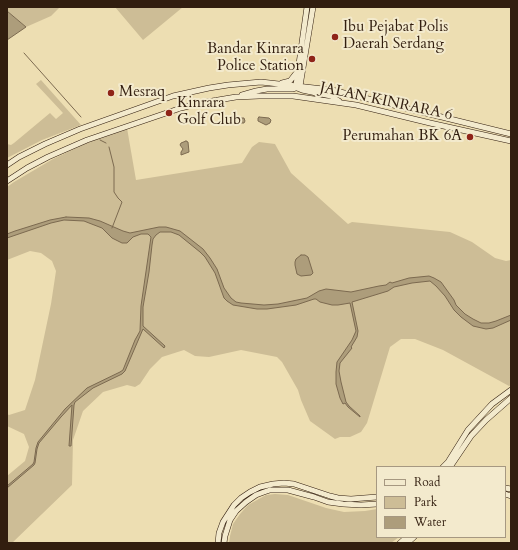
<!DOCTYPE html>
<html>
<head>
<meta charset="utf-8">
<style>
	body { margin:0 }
	#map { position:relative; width:518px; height:550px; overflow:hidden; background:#eddeb2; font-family:Cardo,serif }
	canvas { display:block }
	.frame { position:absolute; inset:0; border:8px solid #321e0f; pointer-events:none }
	.legend { position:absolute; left:376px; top:466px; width:130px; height:72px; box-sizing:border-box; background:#f3eacd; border:1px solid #a69881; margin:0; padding:5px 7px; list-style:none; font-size:12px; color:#321e0f }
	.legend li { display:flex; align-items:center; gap:8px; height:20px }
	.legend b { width:20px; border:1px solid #a69881 }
</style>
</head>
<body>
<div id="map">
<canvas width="518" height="550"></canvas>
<div class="frame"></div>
<ul class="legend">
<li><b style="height:5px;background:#f3eacd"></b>Road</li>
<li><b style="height:11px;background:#cdbd96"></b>Park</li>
<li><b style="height:11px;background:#ad9d7b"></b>Water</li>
</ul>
</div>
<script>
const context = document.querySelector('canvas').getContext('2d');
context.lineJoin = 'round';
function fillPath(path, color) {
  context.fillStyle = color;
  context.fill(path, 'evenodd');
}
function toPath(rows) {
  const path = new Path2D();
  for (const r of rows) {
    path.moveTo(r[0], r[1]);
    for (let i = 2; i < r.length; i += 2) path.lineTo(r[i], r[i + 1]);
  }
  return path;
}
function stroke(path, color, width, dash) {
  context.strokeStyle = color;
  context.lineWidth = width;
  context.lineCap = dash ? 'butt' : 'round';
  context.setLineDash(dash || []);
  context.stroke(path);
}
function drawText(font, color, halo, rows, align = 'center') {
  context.font = font + ' Cardo,serif';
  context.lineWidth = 4;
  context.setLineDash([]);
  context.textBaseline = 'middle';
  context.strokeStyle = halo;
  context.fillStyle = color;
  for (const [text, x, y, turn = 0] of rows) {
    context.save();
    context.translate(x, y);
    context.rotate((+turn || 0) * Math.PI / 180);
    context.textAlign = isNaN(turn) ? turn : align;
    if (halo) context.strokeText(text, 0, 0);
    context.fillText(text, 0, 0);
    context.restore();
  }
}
fillPath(toPath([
	[7,7,60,7,51,16,26,27,7,11],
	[115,7,183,7,143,40],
	[41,80,81,125,42,140,7,158,7,144,11,145,14,143,50,113,56,119,63,113,36,84],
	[127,128,136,180,242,163,252,147,259,142,275,144,291,173,348,224,352,222,450,232,472,242,495,258,506,261,511,260,511,385,509,386,443,350,415,339,401,339,390,347,367,423,361,432,350,437,340,437,335,439,310,421,301,400,298,390,282,362,277,357,241,350,209,357,195,356,184,350,162,357,150,369,140,384,135,387,127,385,103,392,83,411,73,440,72,485,12,543,7,543,7,476,25,461,29,447,24,434,7,426,7,414,9,415,25,410,35,380,51,304,56,271,52,261,41,253,30,251,7,260,7,187,14,182,53,159,89,142],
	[275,494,288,495,326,508,344,512,365,511,377,509,377,537,399,537,391,543,229,543,230,536,233,524,240,514,248,505,266,495]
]), '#cdbd96');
const water = toPath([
	[7,11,26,27,7,40,7,11],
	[259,117,269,118,271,120,270,123,266,125,258,121,258,118,259,117],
	[239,118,244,118,245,121,244,123,237,123,224,125,223,123,223,121,230,121,239,118],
	[186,141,188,142,189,152,181,155,181,152,183,149,180,145,181,143,186,141],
	[66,217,89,218,100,221,123,231,130,233,159,227,166,227,180,231,203,249,210,258,217,269,224,288,231,298,236,302,241,303,264,305,278,304,307,298,319,291,326,289,351,292,379,286,386,285,390,282,392,283,409,278,429,276,434,278,441,282,454,300,456,305,465,314,473,319,481,323,489,323,496,321,511,315,511,320,493,328,486,329,473,326,461,317,454,310,445,296,436,286,430,281,412,283,394,287,388,291,352,302,358,331,357,337,351,347,352,348,340,363,339,371,341,382,346,402,349,406,360,416,360,417,348,407,345,403,343,404,340,398,336,384,336,372,337,362,352,340,356,331,350,303,338,305,332,305,320,302,316,299,314,299,296,305,267,309,257,309,233,305,227,301,224,298,215,273,205,257,200,252,179,235,171,232,160,232,156,235,153,239,152,245,149,272,143,307,143,326,165,346,164,348,143,329,125,371,122,374,93,388,75,402,74,405,71,446,69,446,72,405,61,417,39,443,37,449,35,463,34,465,7,488,7,486,33,464,34,462,36,448,38,442,65,409,87,388,120,372,123,370,135,340,140,331,141,306,151,237,148,234,141,234,133,237,127,243,122,243,112,238,102,228,89,223,84,221,64,220,51,223,7,238,7,234,15,231,50,220,66,217],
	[301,255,305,255,308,257,313,273,311,275,301,276,297,274,295,265,295,262,296,259,301,255]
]);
fillPath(water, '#ad9d7b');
stroke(water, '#7c6a50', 1);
stroke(toPath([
	[24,53,81,117],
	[100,140,106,143],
	[109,147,114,167,114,192,118,198,122,202,112,228]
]), '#7c6a50', 1);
const secondary = toPath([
	[282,83,290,81,297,72],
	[296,85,307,7],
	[296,86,297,88,302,90,331,96,339,101],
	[300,86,313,7],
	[242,95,256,91,267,89,293,89,299,87],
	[7,165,19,157,45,144,80,129,173,96,209,88,228,85,261,82,332,90,511,134],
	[7,181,27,168,48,157,87,140,181,108,200,103,236,97,259,96,293,96,356,105,430,123,511,141],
	[443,467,448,462,468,430,492,404,511,390],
	[450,467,471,436,486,420,511,398],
	[505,488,511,489],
	[505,494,511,496],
	[218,543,219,533,223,522,234,505,241,498,250,492,260,487,273,484,284,483,294,484,330,496,338,498,351,499,377,497],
	[224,543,225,536,230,520,236,511,246,502,256,495,264,492,270,490,288,490,314,497,328,502,343,504,361,505,377,504],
	[400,543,407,537],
	[407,543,414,537]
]);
stroke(secondary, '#321e0f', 6);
stroke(secondary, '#f3eacd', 5);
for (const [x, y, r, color] of [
	[335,37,4,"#8f2418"],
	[312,59,4,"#8f2418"],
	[111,93,4,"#8f2418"],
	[169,113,4,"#8f2418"],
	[470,137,4,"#8f2418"]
]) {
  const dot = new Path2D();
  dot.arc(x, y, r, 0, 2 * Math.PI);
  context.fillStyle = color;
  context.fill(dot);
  stroke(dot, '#f3eacd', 1.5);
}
drawText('15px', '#321e0f', '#f3eacd', [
	["Ibu Pejabat Polis",343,28],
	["Daerah Serdang",343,45],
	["Bandar Kinrara",304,50,"right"],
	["Police Station",304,67,"right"],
	["Mesraq",119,93],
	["Kinrara",177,104],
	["Golf Club",177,121],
	["Perumahan BK 6A",462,137,"right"]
], 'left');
drawText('15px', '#321e0f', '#f3eacd', [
	["JALAN KINRARA 6",386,102,12]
]);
</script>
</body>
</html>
